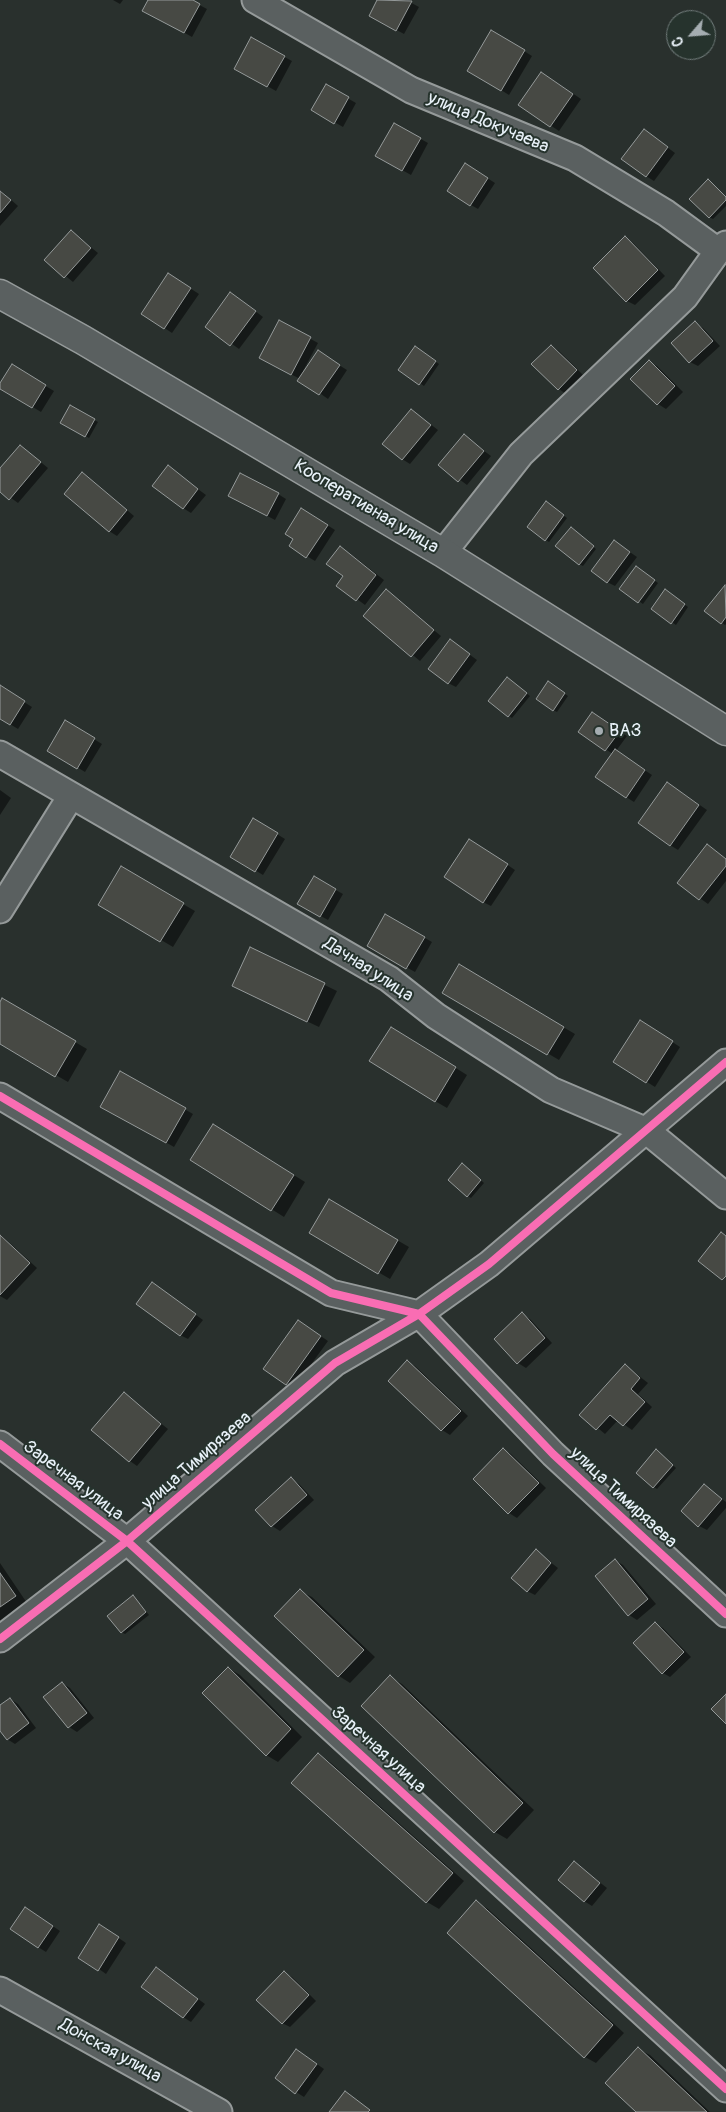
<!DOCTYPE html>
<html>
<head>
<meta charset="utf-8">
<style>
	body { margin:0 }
	#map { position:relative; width:726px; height:2112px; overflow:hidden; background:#29302d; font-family:Pangolin,sans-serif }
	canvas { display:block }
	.north { position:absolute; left:666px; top:10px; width:50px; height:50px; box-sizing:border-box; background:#26332d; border:1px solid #747f7e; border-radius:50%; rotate:243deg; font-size:14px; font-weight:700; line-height:20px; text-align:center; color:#e8f1f8 }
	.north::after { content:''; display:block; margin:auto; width:18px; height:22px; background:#a5adb1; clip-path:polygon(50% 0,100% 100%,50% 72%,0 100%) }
</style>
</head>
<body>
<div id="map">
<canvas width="726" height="2112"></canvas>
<div class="north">С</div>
</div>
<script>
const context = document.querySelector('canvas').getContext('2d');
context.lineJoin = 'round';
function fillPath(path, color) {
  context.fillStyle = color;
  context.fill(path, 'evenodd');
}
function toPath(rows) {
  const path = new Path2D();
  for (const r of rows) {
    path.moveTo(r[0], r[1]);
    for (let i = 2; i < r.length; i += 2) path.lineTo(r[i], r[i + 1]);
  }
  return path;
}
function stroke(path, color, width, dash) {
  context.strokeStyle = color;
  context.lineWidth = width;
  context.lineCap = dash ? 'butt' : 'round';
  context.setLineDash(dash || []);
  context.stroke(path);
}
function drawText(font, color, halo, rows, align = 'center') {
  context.font = font + ' Pangolin,sans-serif';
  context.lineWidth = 4;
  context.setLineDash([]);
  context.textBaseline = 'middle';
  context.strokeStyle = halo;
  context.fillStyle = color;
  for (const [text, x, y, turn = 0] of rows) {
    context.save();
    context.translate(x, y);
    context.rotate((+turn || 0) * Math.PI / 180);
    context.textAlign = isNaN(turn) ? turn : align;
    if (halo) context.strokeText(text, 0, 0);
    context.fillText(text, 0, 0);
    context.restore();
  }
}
fillPath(toPath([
	[113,0,123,0,120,4],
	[150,0,190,0,207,9,192,37,144,10],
	[379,0,406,0,419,7,404,34,371,16],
	[492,31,532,56,509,95,469,70],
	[251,39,292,61,276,91,235,68],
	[550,78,581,99,559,131,520,105],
	[326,86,356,103,343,127,313,110],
	[394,124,428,143,411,175,377,156],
	[644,130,675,153,654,181,646,176],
	[473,169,495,183,478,209,471,205],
	[708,181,726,197,726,206,713,219,709,217],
	[0,190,18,206,0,226],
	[72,232,98,253,73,282,46,260],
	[625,238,633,243,665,276,635,305,627,301,595,268],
	[176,279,199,294,172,333,142,313],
	[238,298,263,317,239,349,207,326],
	[280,322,318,343,303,371,305,372,326,357,347,370,328,399,300,379,261,358],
	[695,323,703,328,720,346,698,366,690,362],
	[551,346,559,351,584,376,566,394,559,389],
	[419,350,439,364,424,386,400,369],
	[649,362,657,366,683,392,666,409,658,404,632,379],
	[12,366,54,391,41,412,0,387],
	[70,406,98,422,89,438,62,422],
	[412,410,438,430,410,464,402,459],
	[464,436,491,456,467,485,440,465],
	[21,446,48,468,18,503,0,490,0,470],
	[168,467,206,495,191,513,183,508],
	[83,473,134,516,117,536,109,531],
	[278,494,286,499,275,520,237,500],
	[550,505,567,518,549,542,546,540],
	[310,514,335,530,315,561,290,546],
	[574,531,596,549,583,566,579,564],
	[614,541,637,557,615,586,607,582],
	[348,552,384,580,365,605,338,585,345,576],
	[640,570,658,583,643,604,621,589],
	[726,587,726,624,725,625,706,611],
	[386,591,441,636,420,661,365,616],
	[669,593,688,607,676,625,653,609],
	[458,646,477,660,456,687,448,683],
	[511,681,530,696,512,718,509,716],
	[552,685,568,696,557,712,553,710],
	[0,687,32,707,18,729,0,718],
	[600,718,627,736,616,751,652,775,634,802,626,797,613,754,579,732],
	[66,722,102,744,85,772,49,750],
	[668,783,707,810,678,850,670,845],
	[0,790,11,798,0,815],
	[254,820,285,839,263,875,232,856],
	[478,845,515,870,491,906,483,902],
	[708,846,726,859,726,881,708,904,679,883],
	[121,868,195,911,173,947,100,904],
	[314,878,343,894,328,920,299,904],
	[386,916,432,942,415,972,368,946],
	[251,949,337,991,319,1027,245,992],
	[459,966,575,1034,559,1060,444,992],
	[3,1000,87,1049,68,1082,0,1043,0,1004],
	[648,1026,680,1047,655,1087,615,1062],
	[403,1035,467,1075,447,1108,435,1101],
	[121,1073,193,1114,174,1147,102,1106],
	[225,1132,305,1182,284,1217,192,1159],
	[466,1167,484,1183,471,1198,468,1196],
	[330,1201,409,1247,390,1279,311,1233],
	[0,1234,37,1268,7,1300,0,1296],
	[160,1289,203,1320,188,1339,180,1335],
	[522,1314,530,1319,552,1343,526,1368,518,1363],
	[306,1326,328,1341,294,1388,287,1384],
	[407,1362,415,1366,468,1416,450,1435,442,1430,389,1381],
	[625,1365,648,1383,638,1394,652,1407,632,1430,618,1420,605,1434,581,1414],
	[124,1394,168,1429,137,1466,130,1461],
	[504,1450,511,1454,546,1488,517,1518,509,1513],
	[660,1453,676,1468,657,1489,654,1487],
	[291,1479,299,1484,314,1500,280,1531,272,1526,257,1510],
	[705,1486,726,1502,726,1508,707,1530,699,1526],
	[536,1551,558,1568,535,1595,527,1591],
	[615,1560,623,1565,656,1604,637,1620,629,1615],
	[0,1563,27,1603,0,1621],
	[300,1591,312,1597,375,1657,350,1683,339,1676],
	[133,1596,149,1615,125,1634,121,1632],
	[655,1624,663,1628,691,1657,670,1677,663,1673],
	[228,1668,240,1675,302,1737,278,1762,266,1755],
	[390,1677,402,1684,534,1810,507,1839,495,1832,362,1706],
	[62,1683,70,1688,94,1718,77,1732,69,1727],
	[10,1699,18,1704,36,1728,15,1744,7,1739,0,1729,0,1707],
	[318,1755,330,1762,464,1881,439,1909,427,1902,293,1783],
	[575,1863,607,1888,592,1906,584,1901],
	[477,1902,488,1909,624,2033,596,2063,585,2057],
	[26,1908,60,1931,46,1952,38,1947],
	[107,1930,126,1943,106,1974,99,1969],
	[157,1969,205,2004,191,2022,183,2017],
	[284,1973,292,1977,316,2001,290,2027,282,2023],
	[638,2049,650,2055,710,2112,638,2112],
	[304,2055,324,2069,304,2097,296,2092]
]), '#0007');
const building = toPath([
	[148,0,193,0,200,4,184,33,142,11,148,0],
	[377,0,412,1,396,31,369,16,377,0],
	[491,30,525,50,501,91,467,71,491,30],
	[251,37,285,56,267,87,234,69,251,37],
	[541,72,573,94,550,127,518,105,541,72],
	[326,84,349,97,334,124,311,110,326,84],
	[394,123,421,138,402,171,375,156,394,123],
	[644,129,668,147,646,177,621,159,644,129],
	[465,163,488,178,470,206,447,191,465,163],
	[708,179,726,197,726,200,709,218,689,199,708,179],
	[0,191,11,200,0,213,0,191],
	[71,230,91,248,64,278,44,260,71,230],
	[625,236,658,270,626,302,593,268,625,236],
	[168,273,191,288,164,329,141,314,168,273],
	[230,292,256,311,230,346,205,327,230,292],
	[279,320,311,337,291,375,259,358,279,320],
	[695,321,713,341,689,363,671,343,695,321],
	[551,345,577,370,558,390,531,364,551,345],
	[415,346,436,361,419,385,398,370,415,346],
	[318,350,340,365,319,395,297,381,318,350],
	[649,360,675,386,657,405,630,379,649,360],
	[12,364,46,385,32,408,0,389,0,383,12,364],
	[70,405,95,419,85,437,60,423,70,405],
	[411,409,431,425,402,460,382,444,411,409],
	[464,434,484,451,458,482,438,465,464,434],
	[20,445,41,462,9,500,0,492,0,468,20,445],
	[168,465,198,489,183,509,152,486,168,465],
	[82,472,127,510,109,532,64,494,82,472],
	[240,473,279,493,267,516,228,496,240,473],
	[546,501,564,515,545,541,527,527,546,501],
	[301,508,328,525,306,558,289,546,293,539,285,534,301,508],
	[571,527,594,546,579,565,555,546,571,527],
	[614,540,630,552,607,583,591,571,614,540],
	[340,546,376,575,356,601,336,586,343,576,326,564,340,546],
	[636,566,655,580,638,603,619,589,636,566],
	[725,585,726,617,721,624,704,611,725,585],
	[386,589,434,630,411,657,363,616,386,589],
	[665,589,685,604,671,624,651,609,665,589],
	[450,639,470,654,448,684,428,669,450,639],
	[507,677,527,693,508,717,488,701,507,677],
	[548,681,565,693,553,711,536,699,548,681],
	[0,685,25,701,10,725,0,719,0,685],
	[592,712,620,731,605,751,578,732,592,712],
	[65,720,95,738,77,769,47,751,65,720],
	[615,749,645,770,626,798,595,777,615,749],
	[667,782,699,805,670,846,638,823,667,782],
	[253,818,278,833,255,872,230,857,253,818],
	[469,839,508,864,483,903,444,877,469,839],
	[707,844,726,859,726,866,699,900,677,883,707,844],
	[121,866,184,903,160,942,98,905,121,866],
	[314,876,336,889,320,917,297,904,314,876],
	[385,914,425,937,406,969,367,946,385,914],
	[250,947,325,983,307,1022,232,986,250,947],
	[459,964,564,1027,547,1055,442,993,459,964],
	[2,998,76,1041,55,1077,0,1044,0,1002,2,998],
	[640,1020,673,1041,646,1083,613,1062,640,1020],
	[391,1027,456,1067,435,1102,369,1061,391,1027],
	[120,1071,186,1108,166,1143,100,1107,120,1071],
	[213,1124,294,1175,271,1211,190,1160,213,1124],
	[462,1163,481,1180,467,1197,448,1180,462,1163],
	[329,1199,398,1240,378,1274,309,1233,329,1199],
	[721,1232,726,1236,726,1276,722,1280,698,1261,721,1232],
	[0,1235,30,1263,0,1295,0,1235],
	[152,1282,196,1314,180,1336,136,1304,152,1282],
	[522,1312,545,1338,517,1364,494,1339,522,1312],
	[298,1320,321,1336,286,1385,263,1369,298,1320],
	[407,1360,461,1411,441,1431,388,1381,407,1360],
	[625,1364,640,1378,631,1389,645,1402,623,1426,610,1415,596,1430,579,1415,625,1364],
	[124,1392,161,1424,129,1462,91,1430,124,1392],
	[503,1448,539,1483,508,1514,473,1479,503,1448],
	[656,1449,673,1465,653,1488,636,1473,656,1449],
	[291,1477,307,1495,271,1527,255,1510,291,1477],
	[704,1484,722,1499,698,1527,681,1511,704,1484],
	[536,1549,551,1563,527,1592,511,1578,536,1549],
	[615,1559,648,1599,628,1616,595,1576,615,1559],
	[0,1573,16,1596,0,1607,0,1573],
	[300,1589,364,1650,338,1677,274,1616,300,1589],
	[133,1595,146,1612,121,1633,107,1616,133,1595],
	[655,1622,684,1652,662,1674,633,1643,655,1622],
	[228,1667,291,1729,266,1756,202,1693,228,1667],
	[390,1675,523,1803,494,1833,361,1706,390,1675],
	[62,1682,87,1713,68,1728,43,1697,62,1682],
	[726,1694,726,1724,711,1709,726,1694],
	[10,1698,29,1723,7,1740,0,1731,0,1705,10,1698],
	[318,1753,453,1873,426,1903,291,1783,318,1753],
	[574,1861,600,1883,584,1902,558,1880,574,1861],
	[476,1900,613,2025,584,2058,447,1933,476,1900],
	[25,1907,53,1926,38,1948,10,1929,25,1907],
	[99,1924,119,1937,98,1971,78,1958,99,1924],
	[156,1967,198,1999,183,2018,141,1987,156,1967],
	[284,1971,309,1995,282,2024,256,2000,284,1971],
	[638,2047,707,2112,636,2112,605,2083,638,2047],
	[296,2049,317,2064,295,2094,275,2078,296,2049],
	[345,2091,370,2110,368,2112,329,2112,345,2091]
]);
fillPath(building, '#474944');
stroke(building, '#959a9a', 1);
const street = toPath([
	[255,0,411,90,575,158,666,213,718,251],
	[443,553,521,454,685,297,718,251,726,244],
	[0,754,389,979,436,1016,551,1090,647,1131,726,1196],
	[0,910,71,796],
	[0,1096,331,1293,419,1314,553,1454,726,1614],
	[0,1444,127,1541,726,2089],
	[0,1639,127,1541,335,1363,419,1314,489,1264,726,1062],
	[0,1990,219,2112]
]);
const secondary = toPath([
	[0,294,83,340,443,553,726,731]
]);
stroke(street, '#959a9a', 29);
stroke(secondary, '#959a9a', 31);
stroke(street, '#5a6060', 25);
stroke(secondary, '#5a6060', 28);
stroke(toPath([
	[0,1096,331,1293,419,1314,553,1454,726,1614],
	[0,1444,127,1541,726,2089],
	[0,1639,127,1541,335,1363,419,1314,489,1264,726,1062]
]), '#f96db3', 8);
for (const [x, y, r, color] of [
	[599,731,5,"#a5adb1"]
]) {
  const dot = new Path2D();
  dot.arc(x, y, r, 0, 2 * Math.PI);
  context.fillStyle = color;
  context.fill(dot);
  stroke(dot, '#26332d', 2);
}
drawText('18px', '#e8f1f8', '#26332d', [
	["улица Докучаева",488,123,23],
	["Кооперативная улица",366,507,31],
	["Дачная улица",368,970,33],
	["улица Тимирязева",197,1461,-41],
	["Заречная улица",73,1481,37],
	["улица Тимирязева",623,1498,43],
	["Заречная улица",378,1750,42],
	["Донская улица",110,2051,29]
]);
drawText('18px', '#e8f1f8', '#26332d', [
	["ВАЗ",609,731]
], 'left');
</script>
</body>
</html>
